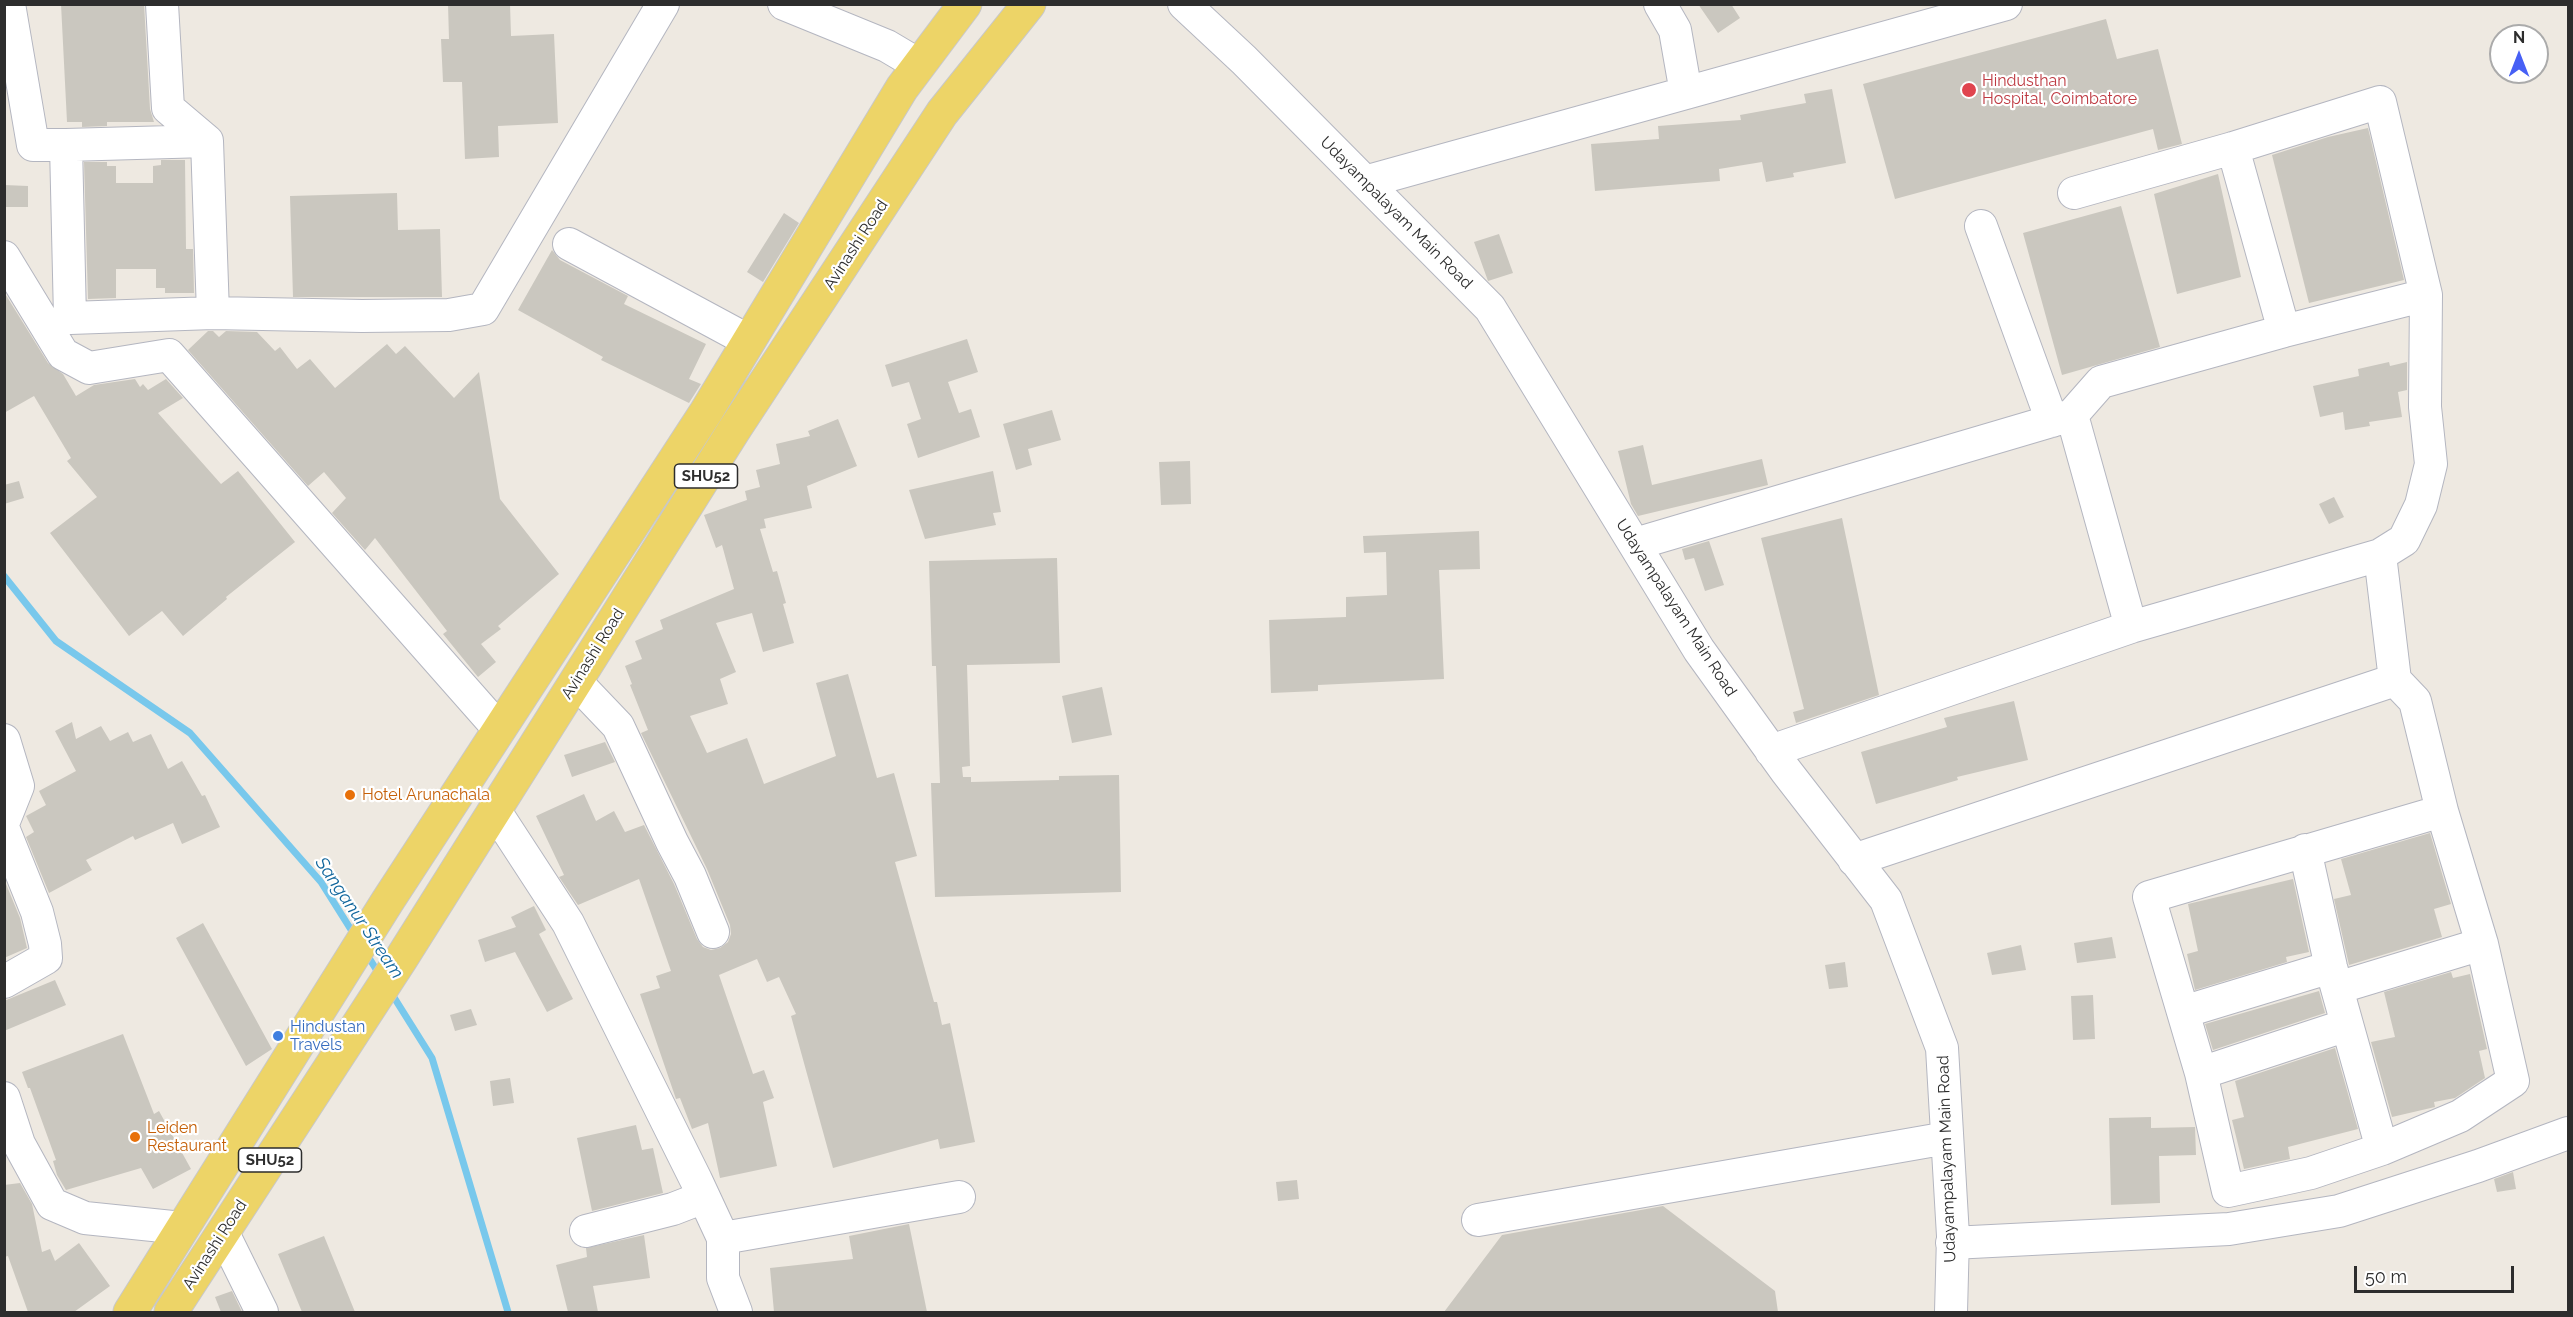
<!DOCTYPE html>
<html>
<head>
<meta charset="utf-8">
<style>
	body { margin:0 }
	#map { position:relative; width:2573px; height:1317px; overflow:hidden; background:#eee9e1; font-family:Raleway,sans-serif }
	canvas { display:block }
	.frame { position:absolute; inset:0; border:6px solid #2d2d2d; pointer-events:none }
	.north { position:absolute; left:2489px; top:24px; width:60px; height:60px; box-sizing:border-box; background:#fff; border:2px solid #ababab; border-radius:50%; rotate:0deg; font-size:16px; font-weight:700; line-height:24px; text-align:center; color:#2d2d2d }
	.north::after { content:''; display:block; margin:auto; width:21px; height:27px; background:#4760f5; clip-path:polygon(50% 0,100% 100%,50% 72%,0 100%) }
	.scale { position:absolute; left:2354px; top:1266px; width:160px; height:27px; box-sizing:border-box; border:3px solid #2d2d2d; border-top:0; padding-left:8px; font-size:18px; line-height:21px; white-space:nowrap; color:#2d2d2d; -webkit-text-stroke:4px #fff; paint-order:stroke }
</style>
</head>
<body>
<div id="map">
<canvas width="2573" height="1317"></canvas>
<div class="frame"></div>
<div class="north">N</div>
<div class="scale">50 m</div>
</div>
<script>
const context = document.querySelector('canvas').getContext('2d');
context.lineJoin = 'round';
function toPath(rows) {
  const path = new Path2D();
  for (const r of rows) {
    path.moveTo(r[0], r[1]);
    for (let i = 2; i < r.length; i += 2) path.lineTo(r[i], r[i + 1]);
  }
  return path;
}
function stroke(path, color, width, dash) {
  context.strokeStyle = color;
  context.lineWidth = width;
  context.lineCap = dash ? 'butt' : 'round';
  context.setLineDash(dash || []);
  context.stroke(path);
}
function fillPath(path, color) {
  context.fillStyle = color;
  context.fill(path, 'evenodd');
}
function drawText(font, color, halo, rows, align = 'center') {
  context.font = font + ' Raleway,sans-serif';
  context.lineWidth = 4.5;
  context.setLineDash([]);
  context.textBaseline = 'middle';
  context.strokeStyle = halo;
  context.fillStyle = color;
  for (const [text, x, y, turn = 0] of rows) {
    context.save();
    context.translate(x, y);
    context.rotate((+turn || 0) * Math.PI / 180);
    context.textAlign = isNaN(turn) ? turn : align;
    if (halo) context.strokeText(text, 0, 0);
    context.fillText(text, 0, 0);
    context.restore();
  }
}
stroke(toPath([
	[4,576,56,641,190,733,321,882,355,936],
	[366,953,379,974],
	[390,991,432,1058,508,1312]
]), '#78c8ec', 7);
fillPath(toPath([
	[61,4,144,4,150,109,154,122,107,122,107,126,82,127,82,122,67,122],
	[448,4,510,4,511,36,554,34,558,123,498,126,499,157,465,159,462,82,443,82,441,39,449,39],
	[1698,4,1731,4,1740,18,1718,33],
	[2106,19,2117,59,2158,49,2182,144,2158,150,2153,129,1895,199,1863,84],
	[1832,89,1846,163,1793,173,1794,177,1766,182,1762,162,1719,169,1720,181,1595,191,1591,144,1659,139,1658,126,1741,120,1740,115,1806,103,1804,94],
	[2368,128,2404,280,2309,303,2272,155,2328,137],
	[161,160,185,160,186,249,193,249,194,293,165,293,165,288,156,288,156,269,116,269,116,298,88,299,84,162,107,162,107,166,116,166,116,183,153,183,153,166,161,165],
	[2218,174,2241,277,2177,294,2154,194],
	[4,185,28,186,28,207,4,207],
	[397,193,398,230,440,229,442,297,293,297,290,196],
	[2121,206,2160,347,2062,375,2023,233],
	[784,213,799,223,763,282,747,272],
	[1499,234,1513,273,1488,281,1474,242],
	[552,250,560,260,628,296,624,304,706,344,689,379,701,384,689,403,601,360,603,357,518,310],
	[4,292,48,363,63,374,76,396,94,385,135,379,140,387,143,384,148,390,166,379,183,398,158,413,221,484,238,471,295,542,226,597,227,599,183,636,162,611,129,636,50,533,97,497,67,461,71,458,34,396,4,413],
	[208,331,213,331,219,337,226,331,257,332,275,351,280,347,297,369,310,359,335,388,387,344,396,354,405,346,454,398,479,372,500,499,559,574,498,626,501,629,481,644,496,662,478,677,443,634,447,631,375,538,365,550,332,513,346,498,324,472,308,486,188,350],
	[967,339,978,372,948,382,959,413,971,409,980,437,918,458,907,424,921,419,909,382,892,387,885,365],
	[2389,362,2390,366,2407,362,2407,390,2398,392,2402,417,2369,422,2370,426,2345,430,2343,412,2320,417,2313,386,2359,376,2358,369],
	[1052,410,1061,440,1028,449,1032,465,1016,470,1003,424],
	[838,419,857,466,807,486,812,508,764,519,766,528,760,529,773,572,777,571,786,603,783,604,794,643,763,652,752,613,716,623,736,672,720,679,728,704,690,716,707,753,747,738,764,784,836,756,816,683,848,674,877,778,894,773,917,856,895,862,934,1002,937,1002,942,1025,950,1023,975,1142,940,1149,938,1139,833,1168,791,1016,796,1014,779,977,767,982,757,959,719,975,753,1074,764,1070,774,1098,763,1102,777,1166,720,1178,708,1123,692,1129,680,1098,676,1099,640,994,660,988,656,976,671,971,639,879,578,905,559,877,564,875,536,816,584,794,596,821,614,811,625,832,644,825,674,884,697,939,703,947,711,950,720,948,728,942,731,934,730,925,707,869,641,733,648,730,630,685,632,684,625,666,642,659,635,641,663,629,660,620,734,589,722,545,716,548,704,515,747,500,745,491,760,487,756,470,780,464,776,444,810,436,808,431],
	[1643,445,1652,485,1762,459,1768,485,1638,516,1631,504,1618,451],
	[1190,461,1191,504,1161,505,1159,462],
	[993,471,1001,512,993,513,996,525,925,539,909,490],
	[19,481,24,498,4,504,4,485],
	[2334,497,2344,517,2329,524,2319,504],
	[1842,518,1879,695,1796,723,1793,712,1804,709,1761,538],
	[1479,531,1480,569,1439,570,1444,679,1318,685,1318,691,1271,693,1269,620,1346,617,1346,597,1387,595,1386,552,1364,553,1363,536],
	[1709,541,1724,585,1705,591,1694,558,1685,560,1682,549],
	[1057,558,1060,663,967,665,970,766,962,767,963,777,971,777,971,782,1059,780,1059,776,1119,775,1121,892,935,897,931,783,940,783,936,666,932,666,929,561],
	[1102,687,1112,735,1072,743,1062,696],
	[2014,701,2028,760,1957,777,1958,780,1876,804,1861,752,1947,727,1944,718],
	[72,722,76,739,101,726,110,741,128,732,133,742,151,734,168,769,182,761,202,796,205,795,220,827,182,844,173,823,135,840,133,836,86,860,92,870,49,893,26,837,34,832,26,816,46,805,39,791,76,771,55,731],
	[605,742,615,762,572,777,564,755],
	[2430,833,2451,904,2434,909,2442,937,2349,965,2334,899,2351,895,2341,859],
	[4,879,20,918,27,948,4,958],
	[2293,879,2309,952,2286,957,2287,962,2195,990,2187,954,2198,951,2188,904],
	[534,906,546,930,539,934,573,999,547,1012,515,952,485,962,478,940,516,927,511,917],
	[203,923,272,1049,246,1066,176,938],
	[2112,937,2116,958,2077,963,2074,943],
	[2021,945,2026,970,1992,975,1987,953],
	[1845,962,1848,987,1829,989,1825,965],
	[2451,972,2453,978,2470,974,2487,1049,2479,1051,2485,1078,2455,1098,2434,1102,2435,1107,2392,1117,2371,1042,2395,1037,2384,992],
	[55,980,66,1005,4,1031,4,1001],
	[2319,991,2325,1013,2213,1050,2205,1024],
	[2093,995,2095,1039,2073,1040,2071,996],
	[471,1009,477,1025,455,1031,450,1015],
	[123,1034,154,1114,159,1111,191,1169,153,1189,141,1168,66,1190,57,1175,53,1161,56,1160,30,1088,28,1088,22,1072],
	[2335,1048,2358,1129,2288,1147,2290,1159,2244,1169,2232,1120,2244,1117,2235,1081],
	[510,1078,514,1103,493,1106,490,1081],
	[2151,1117,2151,1128,2195,1127,2196,1155,2159,1156,2160,1203,2111,1205,2109,1118],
	[636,1125,642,1150,653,1148,663,1193,592,1211,577,1138],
	[2513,1172,2516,1189,2497,1192,2494,1179],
	[1297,1180,1299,1199,1278,1201,1276,1182],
	[20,1183,32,1204,42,1252,50,1249,55,1261,79,1243,110,1286,74,1312,28,1312,8,1256,4,1257,4,1185],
	[1663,1206,1775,1291,1778,1312,1444,1312,1502,1235],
	[909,1224,927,1312,774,1312,770,1268,853,1259,849,1236],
	[644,1235,650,1278,593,1286,598,1312,568,1312,556,1265,587,1257,586,1248],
	[324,1236,355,1312,302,1312,278,1254],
	[232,1291,242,1312,221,1312,215,1297]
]), '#cac7bf');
const minor = toPath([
	[9,4,33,145,66,145,70,318,213,313,207,141,168,108,162,4],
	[784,4,887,46,919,65],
	[1184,4,1244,60,1490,308,1699,650,1786,771,1886,900,1942,1048,1953,1236,1951,1312],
	[1660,4,1675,30,1686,93],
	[66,145,207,141],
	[2233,148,2284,331],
	[1365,182,2006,4],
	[2074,193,2233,148,2380,102,2426,295,2425,407,2431,464,2421,505,2404,540,2380,555,2131,627],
	[1981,226,2052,421],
	[569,244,749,341],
	[4,257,63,354,89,368,169,355,499,729],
	[213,313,362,316,449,315,483,309,663,4],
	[1635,544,2072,415,2101,382,2284,331,2426,295],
	[2380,555,2395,680,2415,701,2442,811,2482,944,2513,1081,2460,1116,2382,1149,2311,1173,2228,1191,2201,1073,2149,897,2442,811],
	[576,682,618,726,672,842,690,876,713,932],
	[4,740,18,786,4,821],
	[1771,751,2131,627,2072,415],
	[495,811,568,923,696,1180,723,1238,723,1278,736,1312],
	[4,830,37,912,45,944,46,958,4,982],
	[2305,850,2331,967,2382,1149],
	[1854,860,2395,680],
	[2337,988,2482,944],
	[2183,1012,2331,967],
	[2201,1073,2347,1025],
	[4,1098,19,1144,52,1204,85,1218,182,1228],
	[1478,1220,1947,1138],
	[586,1231,673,1209,704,1197],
	[223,1233,262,1312],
	[723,1238,959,1197],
	[1952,1243,2229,1229,2339,1211,2478,1166,2568,1133]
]);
const major = toPath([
	[130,1312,387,902,706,412,902,88,965,4],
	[171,1312,401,959,734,430,942,113,1029,4]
]);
stroke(minor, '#b4b6c0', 34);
stroke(major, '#c8c8c8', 35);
stroke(minor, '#fff', 32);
stroke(major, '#edd467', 33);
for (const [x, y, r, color] of [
	[1969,90,8,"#e0444e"],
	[350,795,6,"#e8710a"],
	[278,1036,6,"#3f7fe0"],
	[135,1137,6,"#e8710a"]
]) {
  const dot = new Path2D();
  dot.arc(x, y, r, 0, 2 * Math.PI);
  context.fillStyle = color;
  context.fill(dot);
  stroke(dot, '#fff', 2);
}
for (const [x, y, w] of [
	[706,476,63],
	[270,1160,63]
]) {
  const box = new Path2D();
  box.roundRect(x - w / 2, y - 12, w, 24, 4.5);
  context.fillStyle = '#fff';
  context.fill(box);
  stroke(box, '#2d2d2d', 1.5);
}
drawText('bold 15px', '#2d2d2d', null, [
	["SHU52",706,476],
	["SHU52",270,1160]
]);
drawText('16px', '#be3a42', '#fff', [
	["Hindusthan",1982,81],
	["Hospital, Coimbatore",1982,99]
], 'left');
drawText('16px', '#2d2d2d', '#fff', [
	["Udayampalayam Main Road",1396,213,45],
	["Avinashi Road",856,245,-57],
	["Udayampalayam Main Road",1676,608,57],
	["Avinashi Road",593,654,-58],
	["Udayampalayam Main Road",1947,1159,-92],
	["Avinashi Road",215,1245,-57]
]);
drawText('16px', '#c56008', '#fff', [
	["Hotel Arunachala",362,795],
	["Leiden",147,1128],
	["Restaurant",147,1146]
], 'left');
drawText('16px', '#366cbe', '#fff', [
	["Hindustan",290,1027],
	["Travels",290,1045]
], 'left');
drawText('italic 18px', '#12679d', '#fff', [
	["Sanganur Stream",359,918,56]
]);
</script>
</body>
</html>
